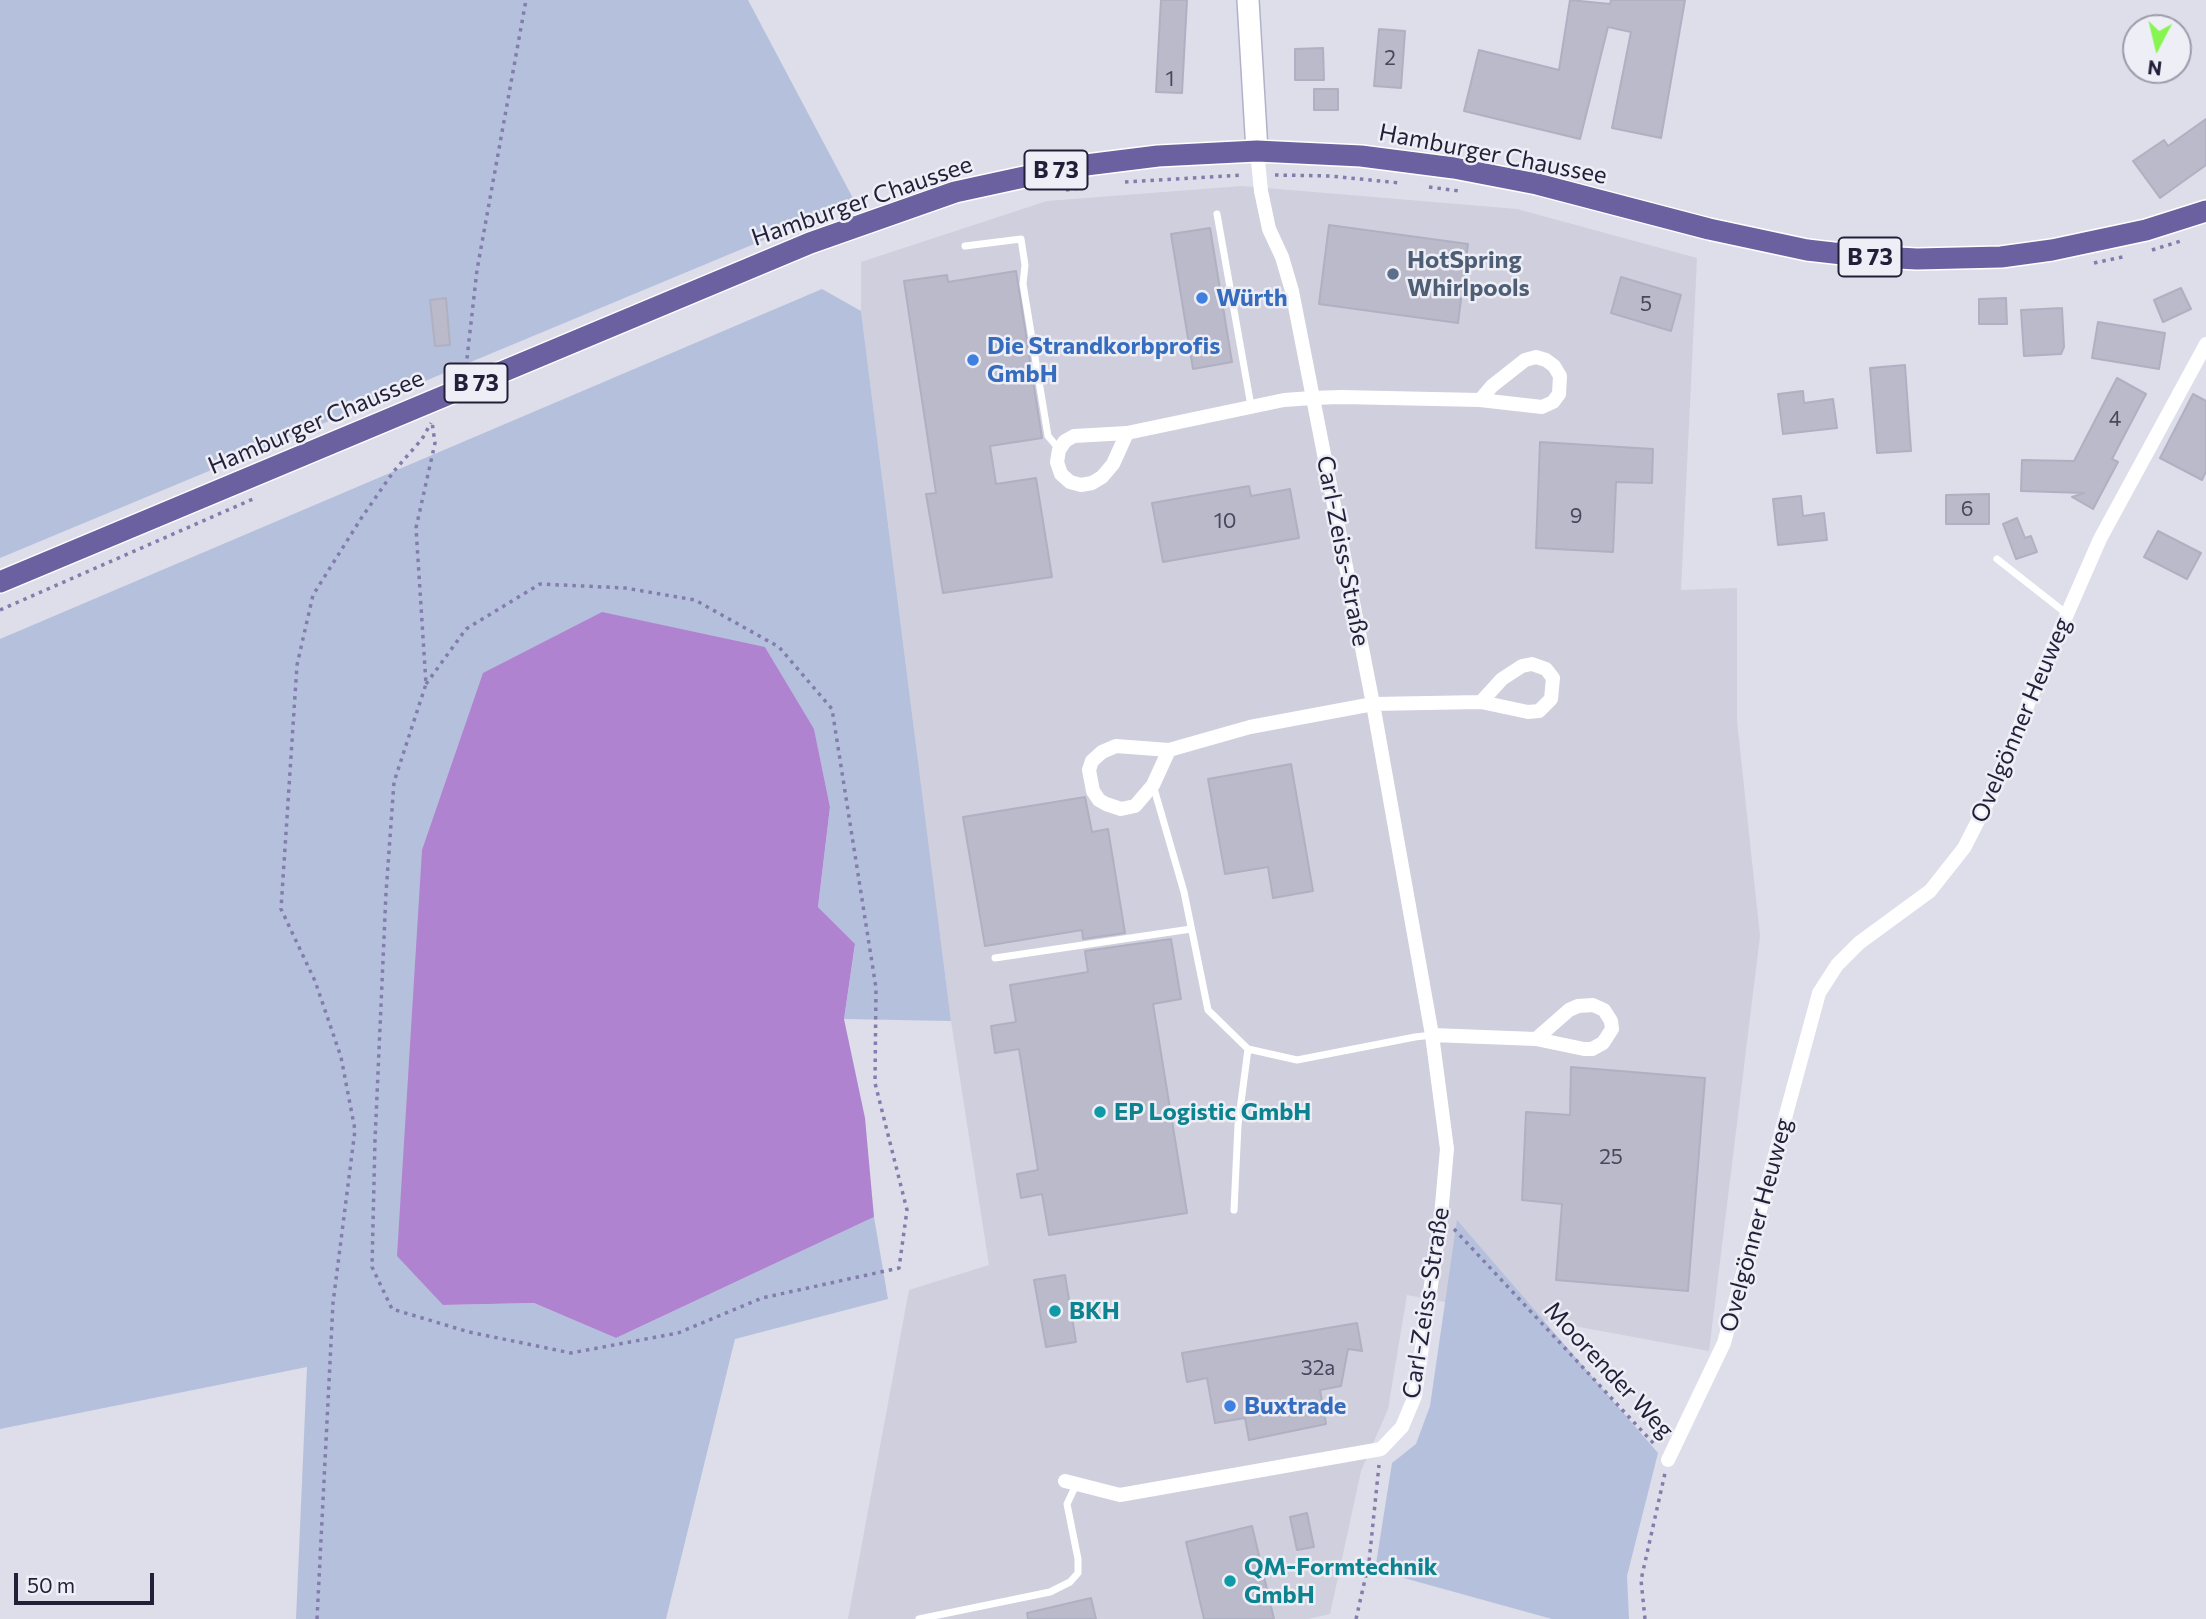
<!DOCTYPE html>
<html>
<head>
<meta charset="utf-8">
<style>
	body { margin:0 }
	#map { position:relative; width:2206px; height:1619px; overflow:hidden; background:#dddeea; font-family:Commissioner,sans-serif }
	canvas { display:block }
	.north { position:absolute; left:2122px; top:14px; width:70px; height:70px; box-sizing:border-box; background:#eeeef6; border:2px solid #9d9baa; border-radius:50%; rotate:187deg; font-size:19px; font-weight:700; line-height:28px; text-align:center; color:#231f39 }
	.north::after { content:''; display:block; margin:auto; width:24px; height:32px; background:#86f550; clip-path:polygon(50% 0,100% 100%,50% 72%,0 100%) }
	.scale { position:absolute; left:14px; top:1573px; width:140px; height:32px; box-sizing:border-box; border:4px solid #231f39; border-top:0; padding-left:9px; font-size:21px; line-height:24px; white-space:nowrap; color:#231f39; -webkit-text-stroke:5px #eeeef6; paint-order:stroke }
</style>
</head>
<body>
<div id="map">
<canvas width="2206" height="1619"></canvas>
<div class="north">N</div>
<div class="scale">50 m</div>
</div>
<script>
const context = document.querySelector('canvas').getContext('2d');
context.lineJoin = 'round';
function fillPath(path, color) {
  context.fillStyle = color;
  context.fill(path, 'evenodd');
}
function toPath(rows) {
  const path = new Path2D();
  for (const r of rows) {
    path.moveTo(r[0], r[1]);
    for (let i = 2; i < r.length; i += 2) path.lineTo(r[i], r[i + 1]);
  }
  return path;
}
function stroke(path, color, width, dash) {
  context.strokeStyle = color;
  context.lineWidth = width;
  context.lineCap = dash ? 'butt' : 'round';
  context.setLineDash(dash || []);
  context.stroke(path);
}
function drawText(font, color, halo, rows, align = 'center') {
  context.font = font + ' Commissioner,sans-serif';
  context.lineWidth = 5;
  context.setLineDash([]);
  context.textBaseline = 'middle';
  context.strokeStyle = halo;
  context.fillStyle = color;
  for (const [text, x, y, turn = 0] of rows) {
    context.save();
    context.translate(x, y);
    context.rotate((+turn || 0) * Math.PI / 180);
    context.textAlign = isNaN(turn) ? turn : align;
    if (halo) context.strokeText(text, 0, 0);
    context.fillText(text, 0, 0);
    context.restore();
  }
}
fillPath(toPath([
	[1242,186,1517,209,1697,258,1681,590,1737,588,1737,721,1760,936,1709,1351,1407,1295,1388,1409,1361,1471,1330,1614,1308,1619,848,1619,909,1290,989,1265,951,1021,861,311,861,262,1047,201]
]), '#cfcfdd');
fillPath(toPath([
	[0,0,748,0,855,202,0,558],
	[822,289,861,311,951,1021,844,1019,855,945,818,907,830,807,814,730,765,647,443,1305,534,1303,616,1338,874,1217,888,1299,735,1339,666,1619,296,1619,307,1367,0,1429,0,639],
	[1457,1220,1658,1453,1627,1576,1629,1619,1552,1619,1375,1570,1392,1463,1416,1444,1430,1406]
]), '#b5c1dc');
fillPath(toPath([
	[602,612,765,647,814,729,830,807,818,907,855,944,844,1019,865,1118,874,1217,616,1338,534,1303,443,1305,397,1256,422,850,483,673]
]), '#b083d1');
const building = toPath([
	[1161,0,1187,0,1182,93,1156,92,1161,0],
	[1570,0,1610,4,1611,0,1685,0,1661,138,1612,128,1631,32,1608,27,1580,139,1464,111,1479,50,1559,70,1570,0],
	[1379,29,1405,31,1401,88,1374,86,1379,29],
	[1323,48,1324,80,1295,80,1295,49,1323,48],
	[1314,89,1338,89,1338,110,1314,110,1314,89],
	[2206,119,2206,165,2160,198,2133,161,2164,140,2168,146,2206,119],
	[1329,225,1468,244,1458,323,1319,304,1329,225],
	[1210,228,1232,362,1193,369,1171,234,1210,228],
	[1016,271,1042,438,990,446,996,484,1036,478,1052,577,943,593,926,494,936,493,904,281,947,275,948,282,1016,271],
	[1621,277,1681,295,1671,331,1611,313,1621,277],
	[2181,288,2191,309,2163,322,2154,300,2181,288],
	[446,298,450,345,435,346,430,300,446,298],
	[2006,298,2007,324,1979,324,1979,299,2006,298],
	[2062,308,2064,347,2061,354,2024,356,2021,310,2062,308],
	[2098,322,2165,333,2159,369,2092,358,2098,322],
	[1905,365,1911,451,1877,453,1870,368,1905,365],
	[2117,378,2146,394,2112,459,2118,462,2093,509,2072,497,2084,493,2021,491,2022,460,2074,461,2117,378],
	[1803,391,1804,403,1833,399,1837,428,1783,434,1778,394,1803,391],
	[2193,394,2206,401,2206,471,2202,480,2160,458,2193,394],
	[1540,442,1653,449,1652,483,1616,482,1613,552,1536,548,1540,442],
	[1249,486,1251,496,1290,489,1299,538,1163,562,1152,503,1249,486],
	[1989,494,1989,524,1946,524,1946,495,1989,494],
	[1801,496,1803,516,1824,513,1827,540,1778,545,1773,499,1801,496],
	[2017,518,2025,538,2031,536,2037,552,2016,559,2003,524,2017,518],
	[2158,531,2201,553,2187,579,2144,557,2158,531],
	[1291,764,1313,891,1273,898,1268,867,1225,874,1208,779,1291,764],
	[1085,797,1092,832,1108,829,1125,933,1083,939,1082,930,985,946,963,817,1085,797],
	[1171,939,1181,999,1153,1004,1187,1213,1049,1235,1042,1194,1021,1198,1017,1174,1038,1170,1019,1049,995,1053,991,1026,1016,1022,1010,985,1088,972,1085,951,1171,939],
	[1571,1067,1705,1078,1688,1291,1556,1280,1562,1204,1522,1200,1526,1112,1570,1115,1571,1067],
	[1065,1275,1076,1342,1046,1347,1034,1280,1065,1275],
	[1357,1323,1362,1351,1348,1349,1341,1386,1320,1390,1326,1424,1249,1440,1245,1418,1215,1423,1207,1378,1187,1382,1182,1353,1357,1323],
	[1307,1513,1314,1547,1297,1550,1290,1517,1307,1513],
	[1252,1526,1274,1619,1204,1619,1186,1542,1252,1526],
	[1091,1598,1096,1619,1028,1619,1027,1613,1091,1598]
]);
fillPath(building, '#babaca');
stroke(building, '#b0b0c3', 2);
const secondary = toPath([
	[1248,0,1257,151]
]);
const primary = toPath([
	[0,582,810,243,955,192,1070,167,1158,156,1257,151,1361,156,1454,168,1537,184,1709,229,1807,250,1860,256,1917,259,2001,257,2052,250,2146,230,2206,211]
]);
stroke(secondary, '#b2b1ca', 24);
stroke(primary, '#fff', 24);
stroke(toPath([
	[1275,175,1330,176,1400,183],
	[1125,182,1243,175],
	[1429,187,1459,191],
	[1066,190,1086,187],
	[2152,250,2181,241],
	[2094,263,2127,256],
	[466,367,477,270,526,0],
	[0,610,253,499],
	[426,684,466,629,540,584,625,588,695,600,779,647,832,709,876,988,875,1083,907,1210,899,1268,762,1298,678,1333,571,1353,469,1332,392,1309,372,1267,375,1140,386,893,394,782,426,684,416,528,435,443,432,422],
	[1454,1229,1656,1446],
	[317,1619,333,1303,355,1130,341,1057,315,981,281,909,297,665,313,595,362,517,394,471,422,439,431,423],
	[1356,1619,1369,1562,1379,1465],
	[1645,1619,1641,1580,1665,1473]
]), '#837dae', 3.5, [3.5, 5]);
stroke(toPath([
	[1217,214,1251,406],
	[965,246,1021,239,1025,265,1023,284,1048,436,1059,449],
	[1997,559,2067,614],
	[1153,785,1184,892,1208,1010,1248,1049,1297,1060,1415,1037,1432,1035],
	[995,958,1191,929],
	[1234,1210,1238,1125,1248,1049],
	[919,1619,1050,1592,1070,1582,1078,1573,1078,1559,1067,1504,1076,1485]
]), '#fff', 7);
stroke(toPath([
	[1127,433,1113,464,1102,477,1092,483,1081,485,1070,482,1061,474,1057,462,1059,450,1065,441,1074,436,1127,433,1284,400,1312,398,1341,397,1480,400,1542,407,1553,402,1559,394,1560,376,1554,366,1546,360,1536,357,1525,360,1492,386,1480,400],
	[1169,750,1153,785,1135,806,1121,809,1106,804,1099,800,1093,791,1089,770,1092,761,1102,752,1116,746,1169,750,1250,727,1373,704,1481,702,1528,712,1539,711,1551,699,1553,678,1546,669,1532,664,1522,666,1502,679,1481,702],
	[1432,1035,1536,1039,1584,1049,1592,1049,1603,1043,1612,1029,1611,1021,1604,1010,1593,1005,1578,1006,1569,1010,1536,1039],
	[1668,1460,1724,1343,1819,993,1837,965,1859,943,1930,891,1964,848,2002,774,2029,701,2100,539,2206,344],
	[1065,1481,1120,1495,1381,1449,1402,1427,1415,1396,1441,1216,1447,1149,1432,1035,1373,704,1292,291,1282,257,1269,229,1261,191,1257,151]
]), '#fff', 14);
stroke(secondary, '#fff', 21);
stroke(primary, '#6c61a0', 21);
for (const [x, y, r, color] of [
	[1393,274,7,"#5c6f8a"],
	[1202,298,7,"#3f7fe0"],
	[973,360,7,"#3f7fe0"],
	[1100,1112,7,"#0f9aa8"],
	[1055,1311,7,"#0f9aa8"],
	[1230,1406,7,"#3f7fe0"],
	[1230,1581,7,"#0f9aa8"]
]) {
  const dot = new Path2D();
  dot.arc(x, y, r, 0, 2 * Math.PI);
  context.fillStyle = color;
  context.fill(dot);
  stroke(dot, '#eeeef6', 2.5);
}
drawText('21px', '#49465d', null, [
	["2",1390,58],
	["1",1170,79],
	["5",1646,304],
	["4",2115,419],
	["6",1967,509],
	["9",1576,516],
	["10",1225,521],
	["25",1611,1157],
	["32a",1318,1368]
]);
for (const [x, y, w] of [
	[1056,170,63],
	[1870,257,63],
	[476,383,63]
]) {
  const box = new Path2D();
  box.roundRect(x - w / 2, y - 19.5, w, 39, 5);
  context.fillStyle = '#eeeef6';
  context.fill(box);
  stroke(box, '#231f39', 2);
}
drawText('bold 23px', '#231f39', null, [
	["B 73",1056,170],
	["B 73",1870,257],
	["B 73",476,383]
]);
drawText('24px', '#231f39', '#eeeef6', [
	["Hamburger Chaussee",1493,154,11],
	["Hamburger Chaussee",862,201,-19],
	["Hamburger Chaussee",316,422,-23],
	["Carl-Zeiss-Straße",1343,551,79],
	["Ovelgönner Heuweg",2021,720,-67],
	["Ovelgönner Heuweg",1756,1225,-75],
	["Carl-Zeiss-Straße",1426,1303,-81],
	["Moorender Weg",1609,1370,47]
]);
drawText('bold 24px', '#4e5e75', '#eeeef6', [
	["HotSpring",1407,260],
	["Whirlpools",1407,288]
], 'left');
drawText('bold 24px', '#366cbe', '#eeeef6', [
	["Würth",1216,298],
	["Die Strandkorbprofis",987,346],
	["GmbH",987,374],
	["Buxtrade",1244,1406]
], 'left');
drawText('bold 24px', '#0d838f', '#eeeef6', [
	["EP Logistic GmbH",1114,1112],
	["BKH",1069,1311],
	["QM-Formtechnik",1244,1567],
	["GmbH",1244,1595]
], 'left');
</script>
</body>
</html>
